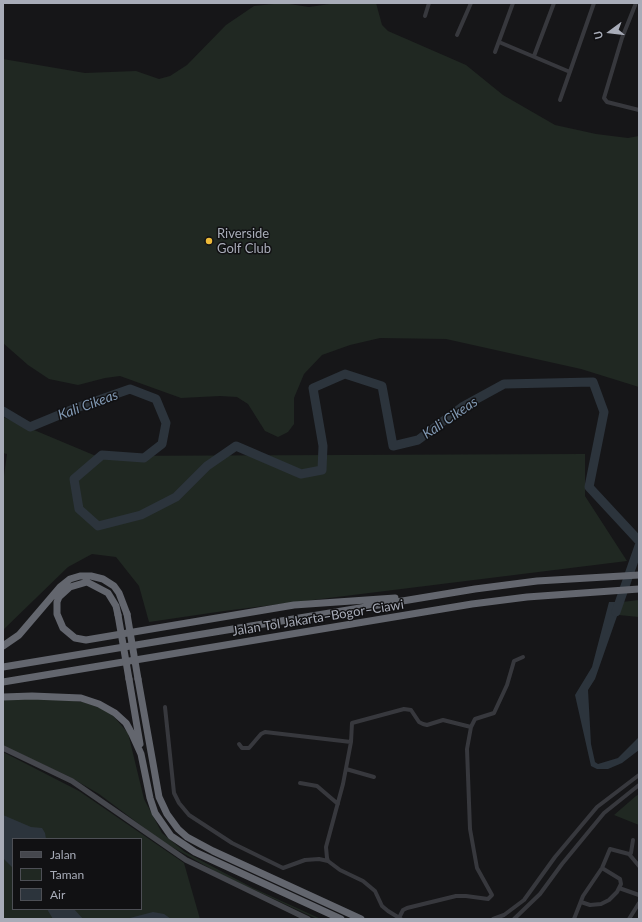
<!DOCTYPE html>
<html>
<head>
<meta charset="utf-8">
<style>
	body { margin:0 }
	#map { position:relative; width:642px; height:922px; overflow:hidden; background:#161618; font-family:Lato,sans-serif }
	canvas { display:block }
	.frame { position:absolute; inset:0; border:4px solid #a8acb8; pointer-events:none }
	.legend { position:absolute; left:12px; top:838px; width:130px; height:72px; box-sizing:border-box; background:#111113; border:1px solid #4d4f55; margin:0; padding:5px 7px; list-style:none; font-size:12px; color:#a8acb8 }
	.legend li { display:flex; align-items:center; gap:8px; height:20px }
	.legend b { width:20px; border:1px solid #4d4f55 }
	.north { position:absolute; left:590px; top:12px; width:40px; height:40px; -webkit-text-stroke:3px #111113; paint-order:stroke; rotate:255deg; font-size:11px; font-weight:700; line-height:16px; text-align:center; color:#a8acb8 }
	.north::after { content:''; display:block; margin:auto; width:14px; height:18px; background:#a8acb8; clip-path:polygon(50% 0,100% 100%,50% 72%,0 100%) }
</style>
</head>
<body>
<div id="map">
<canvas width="642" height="922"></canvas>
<div class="frame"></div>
<ul class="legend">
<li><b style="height:5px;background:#45474d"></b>Jalan</li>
<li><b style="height:11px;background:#202822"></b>Taman</li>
<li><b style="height:11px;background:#2c343c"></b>Air</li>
</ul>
<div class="north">U</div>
</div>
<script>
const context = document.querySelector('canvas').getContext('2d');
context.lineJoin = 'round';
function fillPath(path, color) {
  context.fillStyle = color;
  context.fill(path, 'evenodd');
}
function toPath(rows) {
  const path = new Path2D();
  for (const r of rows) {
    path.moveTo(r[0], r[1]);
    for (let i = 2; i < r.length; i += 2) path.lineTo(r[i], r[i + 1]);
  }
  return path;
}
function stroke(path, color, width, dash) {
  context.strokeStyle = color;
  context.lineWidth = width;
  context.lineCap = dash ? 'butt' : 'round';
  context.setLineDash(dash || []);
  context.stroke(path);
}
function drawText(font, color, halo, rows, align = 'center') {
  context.font = font + ' Lato,sans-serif';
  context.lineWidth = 3;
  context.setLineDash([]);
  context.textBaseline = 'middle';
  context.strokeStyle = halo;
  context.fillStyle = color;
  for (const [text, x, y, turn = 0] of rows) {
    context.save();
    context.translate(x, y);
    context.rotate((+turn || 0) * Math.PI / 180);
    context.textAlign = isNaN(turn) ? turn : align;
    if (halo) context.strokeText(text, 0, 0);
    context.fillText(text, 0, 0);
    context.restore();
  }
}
fillPath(toPath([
	[283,3,309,7,337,3,376,3,382,25,388,31,466,65,503,95,555,125,596,134,628,138,639,136,639,387,581,369,446,339,380,338,350,345,322,355,304,374,294,398,294,424,288,432,278,437,265,431,248,404,237,397,220,396,181,398,120,376,105,378,78,385,49,379,28,365,3,343,3,59,85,73,136,71,159,79,170,76,187,65,226,25,254,6],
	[3,417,96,456,585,454,585,496,627,561,224,611,149,622,139,586,116,557,92,554,68,567,3,630,3,483,7,454,3,453],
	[639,600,639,617,619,615,622,602],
	[46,698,83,702,109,711,128,733,144,799,162,833,185,852,253,888,321,919,317,919,220,874,163,842,99,794,70,777,3,746,3,699],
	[3,752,79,791,184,863,200,919,3,919],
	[13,839,141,839,141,909,13,909],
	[639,794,639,825,614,815,636,796]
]), '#202822');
fillPath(toPath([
	[609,602,622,602,595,679,588,690,591,744,595,762,598,764,618,758,639,737,639,750,622,763,608,769,597,769,591,766,575,695,592,667],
	[3,815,31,827,42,828,45,833,46,839,13,839,13,868,3,858],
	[47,909,74,909,83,919,53,919],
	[153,912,164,914,171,919,126,919]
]), '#2c343c');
stroke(toPath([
	[3,411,30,427,76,408,130,389,156,399,166,423,162,444,144,458,102,455,74,479,79,509,98,526,141,515,176,497,207,466,236,446,301,474,322,470,323,446,313,388,345,374,382,386,393,446,418,440,462,407,504,384,593,382,604,412,589,487,639,541],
	[616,612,639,546]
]), '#2c343c', 9);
stroke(toPath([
	[636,3,622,38,604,98,607,102,639,110],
	[425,16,429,3],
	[457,35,471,3],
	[499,42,570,72],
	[495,52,513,3],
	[534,56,554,3],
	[560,100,594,3],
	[165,707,174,793,179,803,189,815,232,843,283,868,305,860,319,859,328,861],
	[239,744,242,748,249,748,261,734,265,732,351,742],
	[346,769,374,777],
	[300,783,317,786,338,804],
	[629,854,639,866],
	[619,888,639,895],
	[581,902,590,905,601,904,609,900,617,892,621,884,620,879,602,868],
	[399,918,403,910,407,908,456,896,466,896,488,899,492,895,477,868,470,829,467,749,471,727],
	[401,919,388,911,382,906,375,891,363,881,340,870,328,861,327,858,326,847,343,784,351,742,352,723,404,709,411,710,419,722,423,724,427,725,443,720,471,727,475,719,494,713,507,685,514,661,523,657],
	[493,919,504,915,524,900,555,857,597,807,639,775],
	[514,919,540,894,562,864,604,813,639,785],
	[574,919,583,896,602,868,610,849,629,854,631,853,633,840],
	[629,919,639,903]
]), '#37383d', 4);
stroke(toPath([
	[3,748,72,781,186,860,308,919]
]), '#45474d', 5.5);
stroke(toPath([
	[118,615,116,606,108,593,87,582,70,587,59,597,57,602,57,614,63,628,75,638,86,640,294,605,395,598],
	[3,646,19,635,60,587,70,579,80,576,91,576,103,579,114,586,119,593,127,614],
	[3,667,475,589,537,581,639,575],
	[129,679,140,744],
	[138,679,159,797,167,814,178,829,187,837,213,851,361,919],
	[3,682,472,604,527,597,639,589],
	[3,697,32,696,81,698,99,704,115,713,126,723,132,734,141,754,150,798,155,813,171,836,195,852,341,919]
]), '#63666e', 7);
stroke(toPath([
	[127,614,138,679],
	[118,615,129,679]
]), '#63666e', 7);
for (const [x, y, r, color] of [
	[209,241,4,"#edba39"]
]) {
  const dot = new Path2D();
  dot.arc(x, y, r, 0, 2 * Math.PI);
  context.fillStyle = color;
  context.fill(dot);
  stroke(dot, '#111113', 1.5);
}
drawText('13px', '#a8acb8', '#111113', [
	["Riverside",217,234],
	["Golf Club",217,249]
], 'left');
drawText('13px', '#a8acb8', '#111113', [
	["Jalan Tol Jakarta–Bogor–Ciawi",318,618,-9]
]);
drawText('italic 14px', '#8098b2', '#111113', [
	["Kali Cikeas",88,405,-20],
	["Kali Cikeas",450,418,-34]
]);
</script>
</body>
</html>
